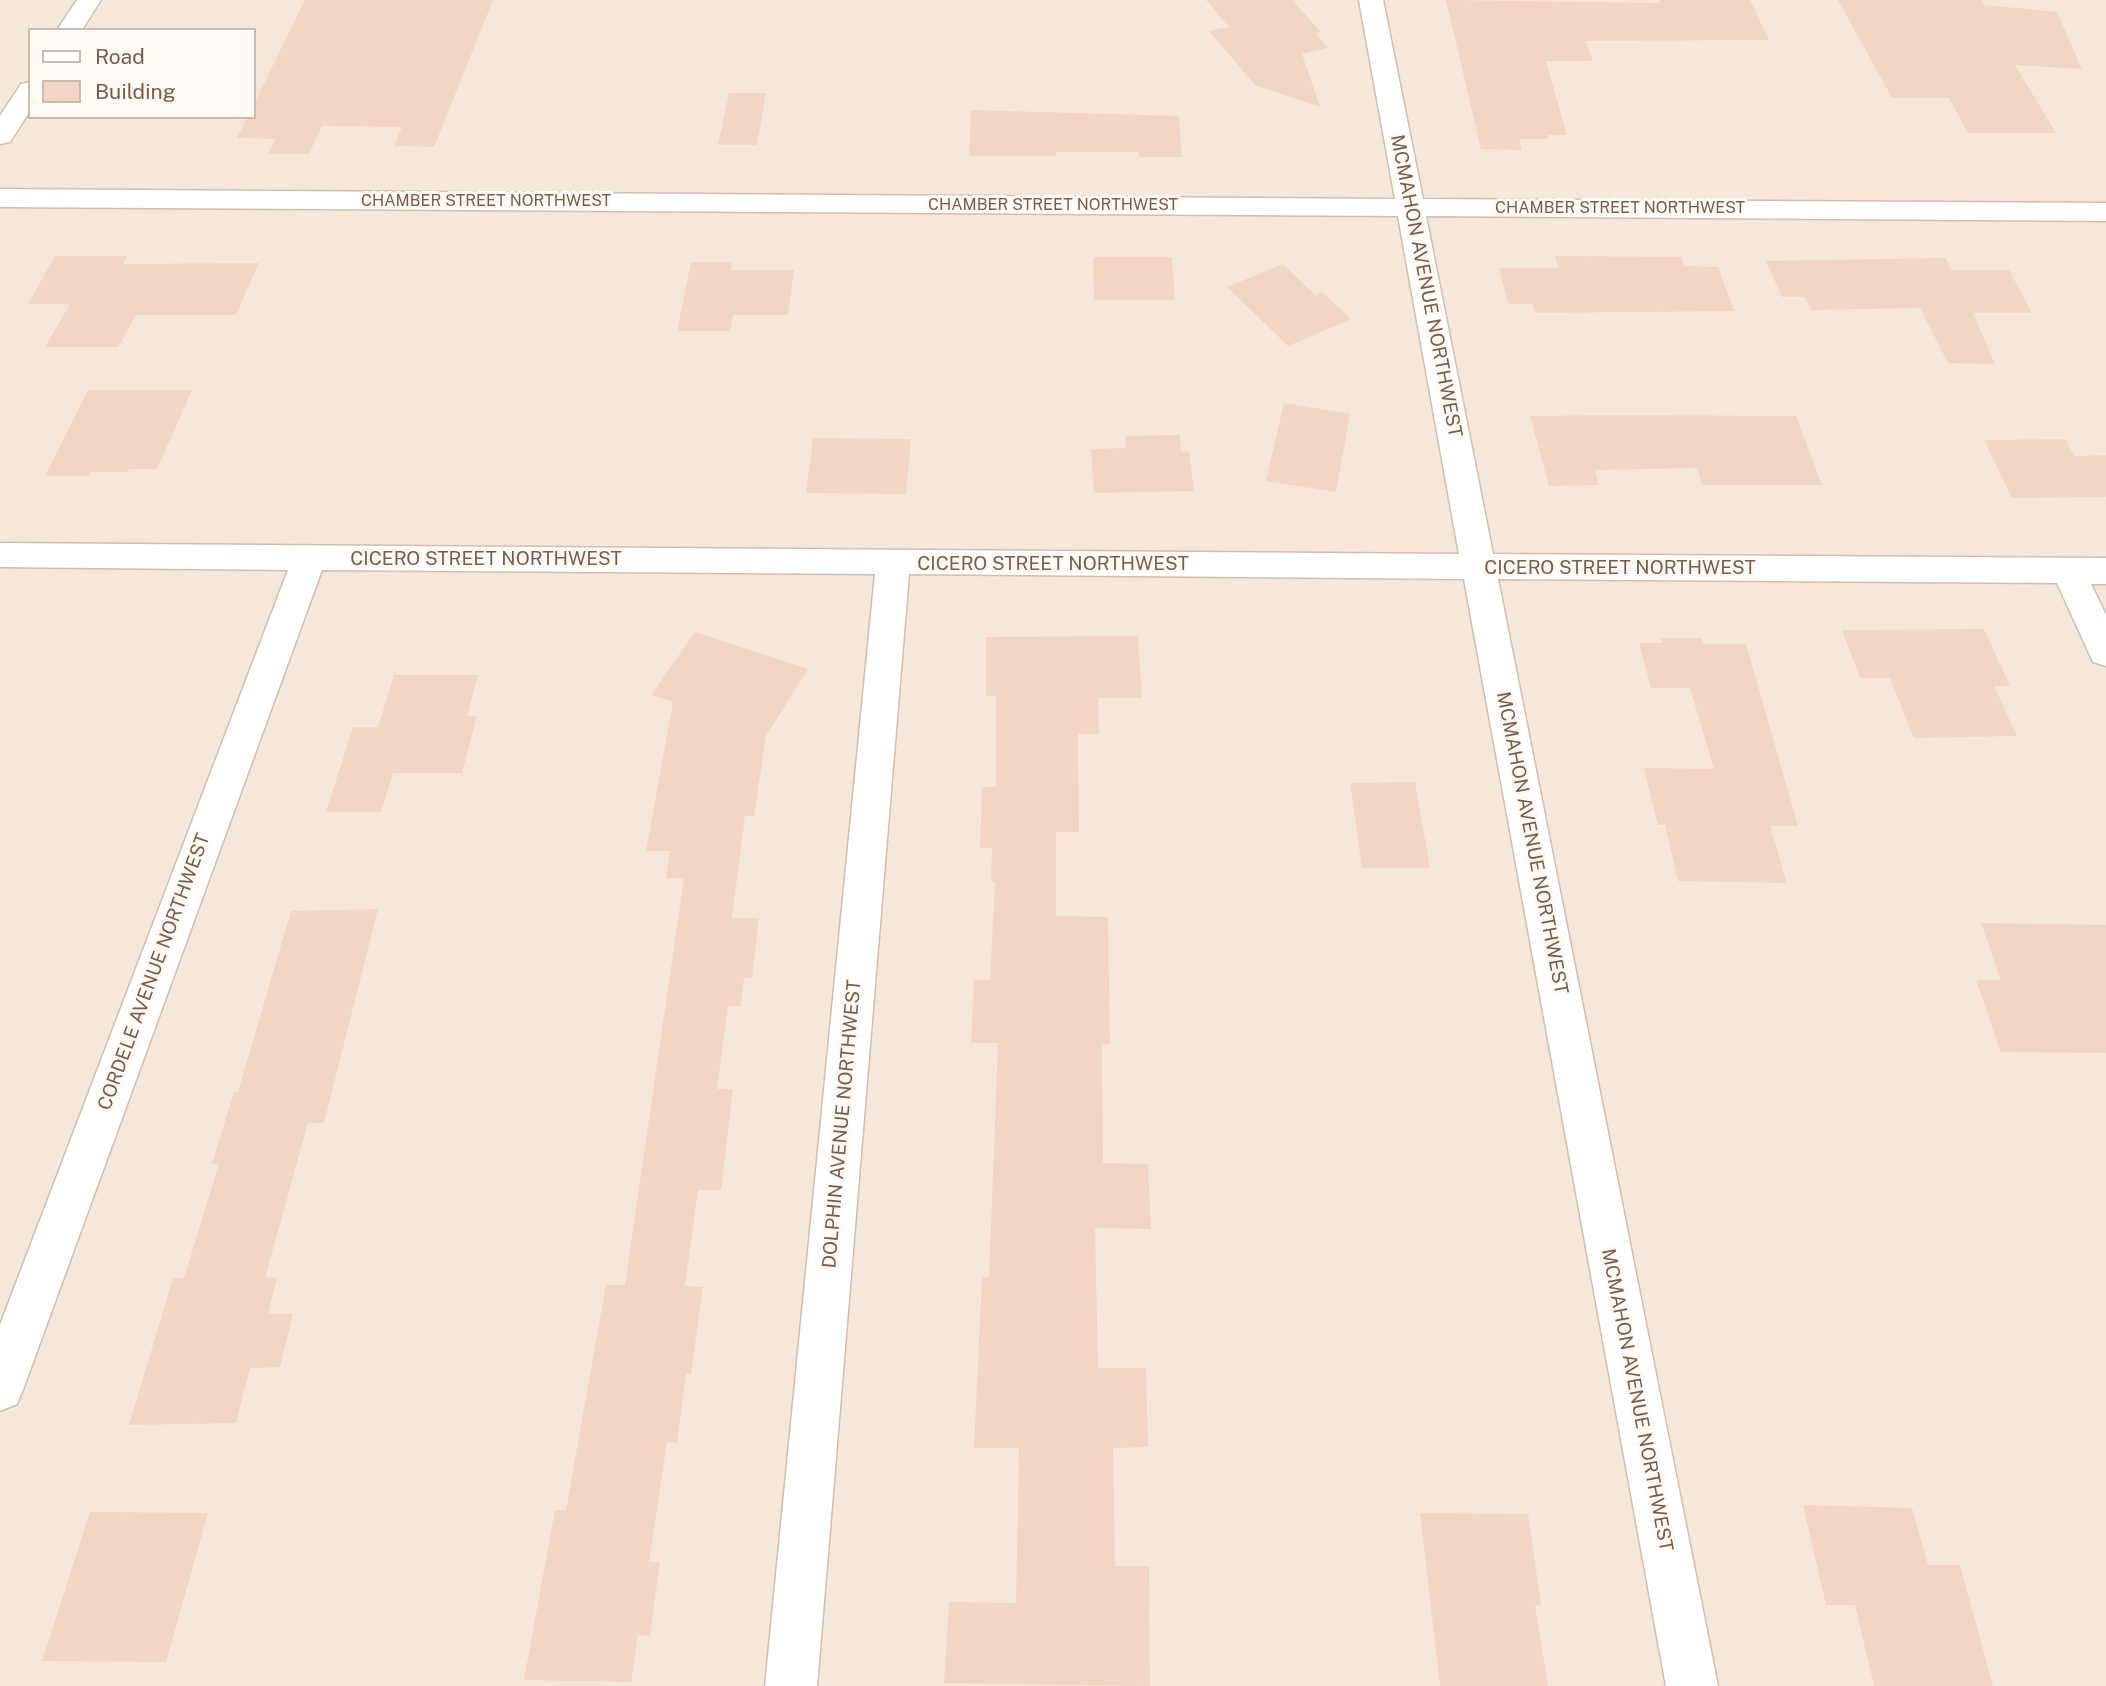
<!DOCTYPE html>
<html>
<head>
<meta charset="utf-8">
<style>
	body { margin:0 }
	#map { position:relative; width:2106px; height:1686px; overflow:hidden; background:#fdf6ec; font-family:"Public Sans",sans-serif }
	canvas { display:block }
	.legend { position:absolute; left:28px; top:28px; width:228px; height:91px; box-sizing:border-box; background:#fffaf3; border:2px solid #cabbb1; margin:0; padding:9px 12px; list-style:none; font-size:21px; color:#7a5c4d }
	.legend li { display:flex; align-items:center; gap:14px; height:35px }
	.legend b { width:35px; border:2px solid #cabbb1 }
</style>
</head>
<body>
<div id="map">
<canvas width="2106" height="1686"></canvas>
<ul class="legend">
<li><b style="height:9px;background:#fff"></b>Road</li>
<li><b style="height:19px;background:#f3d5c3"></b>Building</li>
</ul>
</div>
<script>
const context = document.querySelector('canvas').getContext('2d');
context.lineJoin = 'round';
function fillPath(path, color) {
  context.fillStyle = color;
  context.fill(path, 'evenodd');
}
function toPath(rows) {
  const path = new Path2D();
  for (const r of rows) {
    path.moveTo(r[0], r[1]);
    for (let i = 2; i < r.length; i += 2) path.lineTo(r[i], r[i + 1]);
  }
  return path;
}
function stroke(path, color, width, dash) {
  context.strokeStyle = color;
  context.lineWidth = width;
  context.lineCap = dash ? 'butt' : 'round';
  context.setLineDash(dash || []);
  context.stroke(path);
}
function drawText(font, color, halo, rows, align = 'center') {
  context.font = font + ' "Public Sans",sans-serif';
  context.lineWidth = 6;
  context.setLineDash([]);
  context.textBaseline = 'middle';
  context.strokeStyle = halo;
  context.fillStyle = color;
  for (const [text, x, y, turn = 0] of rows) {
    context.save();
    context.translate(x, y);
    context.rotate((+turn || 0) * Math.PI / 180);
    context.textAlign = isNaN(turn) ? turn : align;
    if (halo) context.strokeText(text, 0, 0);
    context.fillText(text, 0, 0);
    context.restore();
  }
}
fillPath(toPath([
	[0,0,2106,0,2106,1686,0,1686],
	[30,30,254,30,254,117,30,117]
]), '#f5e8da');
fillPath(toPath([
	[305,0,493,0,434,147,394,146,402,127,322,126,309,154,268,154,275,139,237,138,247,117,254,117,254,104],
	[1206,0,1292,0,1321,32,1315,33,1328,48,1302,54,1320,107,1255,85,1209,31,1229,27],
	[1446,0,1660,3,1659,0,1750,0,1769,40,1586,41,1593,61,1546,61,1567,135,1547,135,1548,139,1519,139,1522,150,1481,149],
	[1838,0,1982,0,1985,5,2057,12,2082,69,2015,65,2056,133,1968,133,1949,98,1892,98],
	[729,93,766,93,757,145,718,145],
	[971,110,1179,116,1182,157,1139,157,1139,152,1056,152,1056,156,969,156],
	[55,256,127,256,123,264,259,263,236,315,136,315,118,347,45,347,70,304,28,304],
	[1555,256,1681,257,1684,266,1718,267,1734,311,1535,313,1533,304,1508,304,1499,268,1559,268],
	[1093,257,1172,257,1175,300,1094,300],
	[1946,258,1951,270,2009,270,2032,313,1973,313,1995,364,1948,363,1920,308,1811,310,1805,297,1782,297,1766,261],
	[691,262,732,262,731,270,794,270,788,315,733,315,730,331,677,331],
	[1283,264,1315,295,1322,292,1351,319,1288,346,1227,287],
	[88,390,192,390,157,469,129,469,128,472,91,472,89,476,45,476],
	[1284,403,1350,414,1336,492,1266,481],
	[1614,415,1796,416,1822,485,1702,485,1697,468,1595,470,1599,485,1549,486,1530,416],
	[1180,435,1181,452,1189,451,1194,491,1094,493,1091,449,1126,448,1125,436],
	[813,438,911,439,906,494,806,493],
	[2065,439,2074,456,2106,455,2106,497,2012,498,1984,440],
	[1984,629,2010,686,1994,686,2017,736,1914,738,1890,678,1860,678,1842,630],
	[695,632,808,669,766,736,754,816,745,816,732,918,759,918,752,978,744,978,741,1006,728,1006,717,1089,733,1089,721,1190,698,1190,685,1286,703,1287,691,1374,686,1374,677,1443,667,1442,649,1562,660,1562,650,1636,638,1635,631,1682,524,1680,555,1510,566,1510,606,1285,625,1285,684,878,666,878,670,851,646,851,673,702,651,695],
	[1138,636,1142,698,1098,698,1099,734,1078,734,1079,832,1056,832,1056,916,1108,917,1110,1044,1102,1044,1103,1163,1148,1164,1151,1229,1095,1228,1098,1368,1146,1368,1148,1447,1113,1448,1115,1566,1149,1566,1150,1686,944,1683,949,1602,1016,1603,1019,1448,974,1448,982,1277,989,1277,998,1043,971,1043,974,980,990,980,995,882,991,882,992,848,980,848,982,787,996,787,996,696,986,696,986,637],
	[1661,638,1702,638,1703,644,1746,644,1798,826,1770,826,1787,883,1678,881,1665,825,1658,825,1644,768,1714,769,1690,688,1651,688,1639,643,1663,643],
	[394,675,478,675,467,716,477,716,462,773,393,773,381,812,326,812,353,727,378,727],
	[1415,782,1430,868,1362,868,1350,783],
	[378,909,324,1123,308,1123,265,1278,277,1277,268,1314,293,1314,280,1367,250,1368,236,1423,129,1425,173,1278,184,1278,219,1164,212,1164,234,1092,238,1092,291,911],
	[1981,923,2106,925,2106,1053,2001,1052,1976,980,2001,980],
	[1803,1505,1912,1508,1928,1565,1960,1565,1993,1686,1874,1686,1855,1605,1826,1605],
	[90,1512,208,1513,166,1662,42,1661],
	[1420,1513,1528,1514,1541,1605,1535,1605,1548,1686,1440,1686]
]), '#f3d5c3');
const minor = toPath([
	[77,0,101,0,82,30,57,30,77,0],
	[1359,0,1383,0,1423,199,2106,203,2106,221,1426,216,1493,554,2106,558,2106,584,2091,584,2106,615,2106,666,2093,662,2057,583,1498,579,1718,1686,1666,1686,1464,579,909,574,817,1686,765,1686,875,574,322,570,24,1387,17,1404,0,1411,0,1325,288,570,0,567,0,543,1459,554,1398,216,0,207,0,189,1395,199,1359,0],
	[30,82,30,111,10,142,0,144,0,116,21,84,30,82]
]);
stroke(minor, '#d1beb0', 3);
fillPath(minor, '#fff');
drawText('16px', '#7a5c4d', '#fffaf3', [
	["CHAMBER STREET NORTHWEST",486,201],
	["CHAMBER STREET NORTHWEST",1053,205],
	["CHAMBER STREET NORTHWEST",1620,208]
]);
drawText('19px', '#7a5c4d', '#fffaf3', [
	["MCMAHON AVENUE NORTHWEST",1426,286,79],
	["CICERO STREET NORTHWEST",486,559],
	["CICERO STREET NORTHWEST",1053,564],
	["CICERO STREET NORTHWEST",1620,568],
	["MCMAHON AVENUE NORTHWEST",1532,843,79],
	["CORDELE AVENUE NORTHWEST",154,972,-70],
	["DOLPHIN AVENUE NORTHWEST",842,1124,-85],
	["MCMAHON AVENUE NORTHWEST",1637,1400,79]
]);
</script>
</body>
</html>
